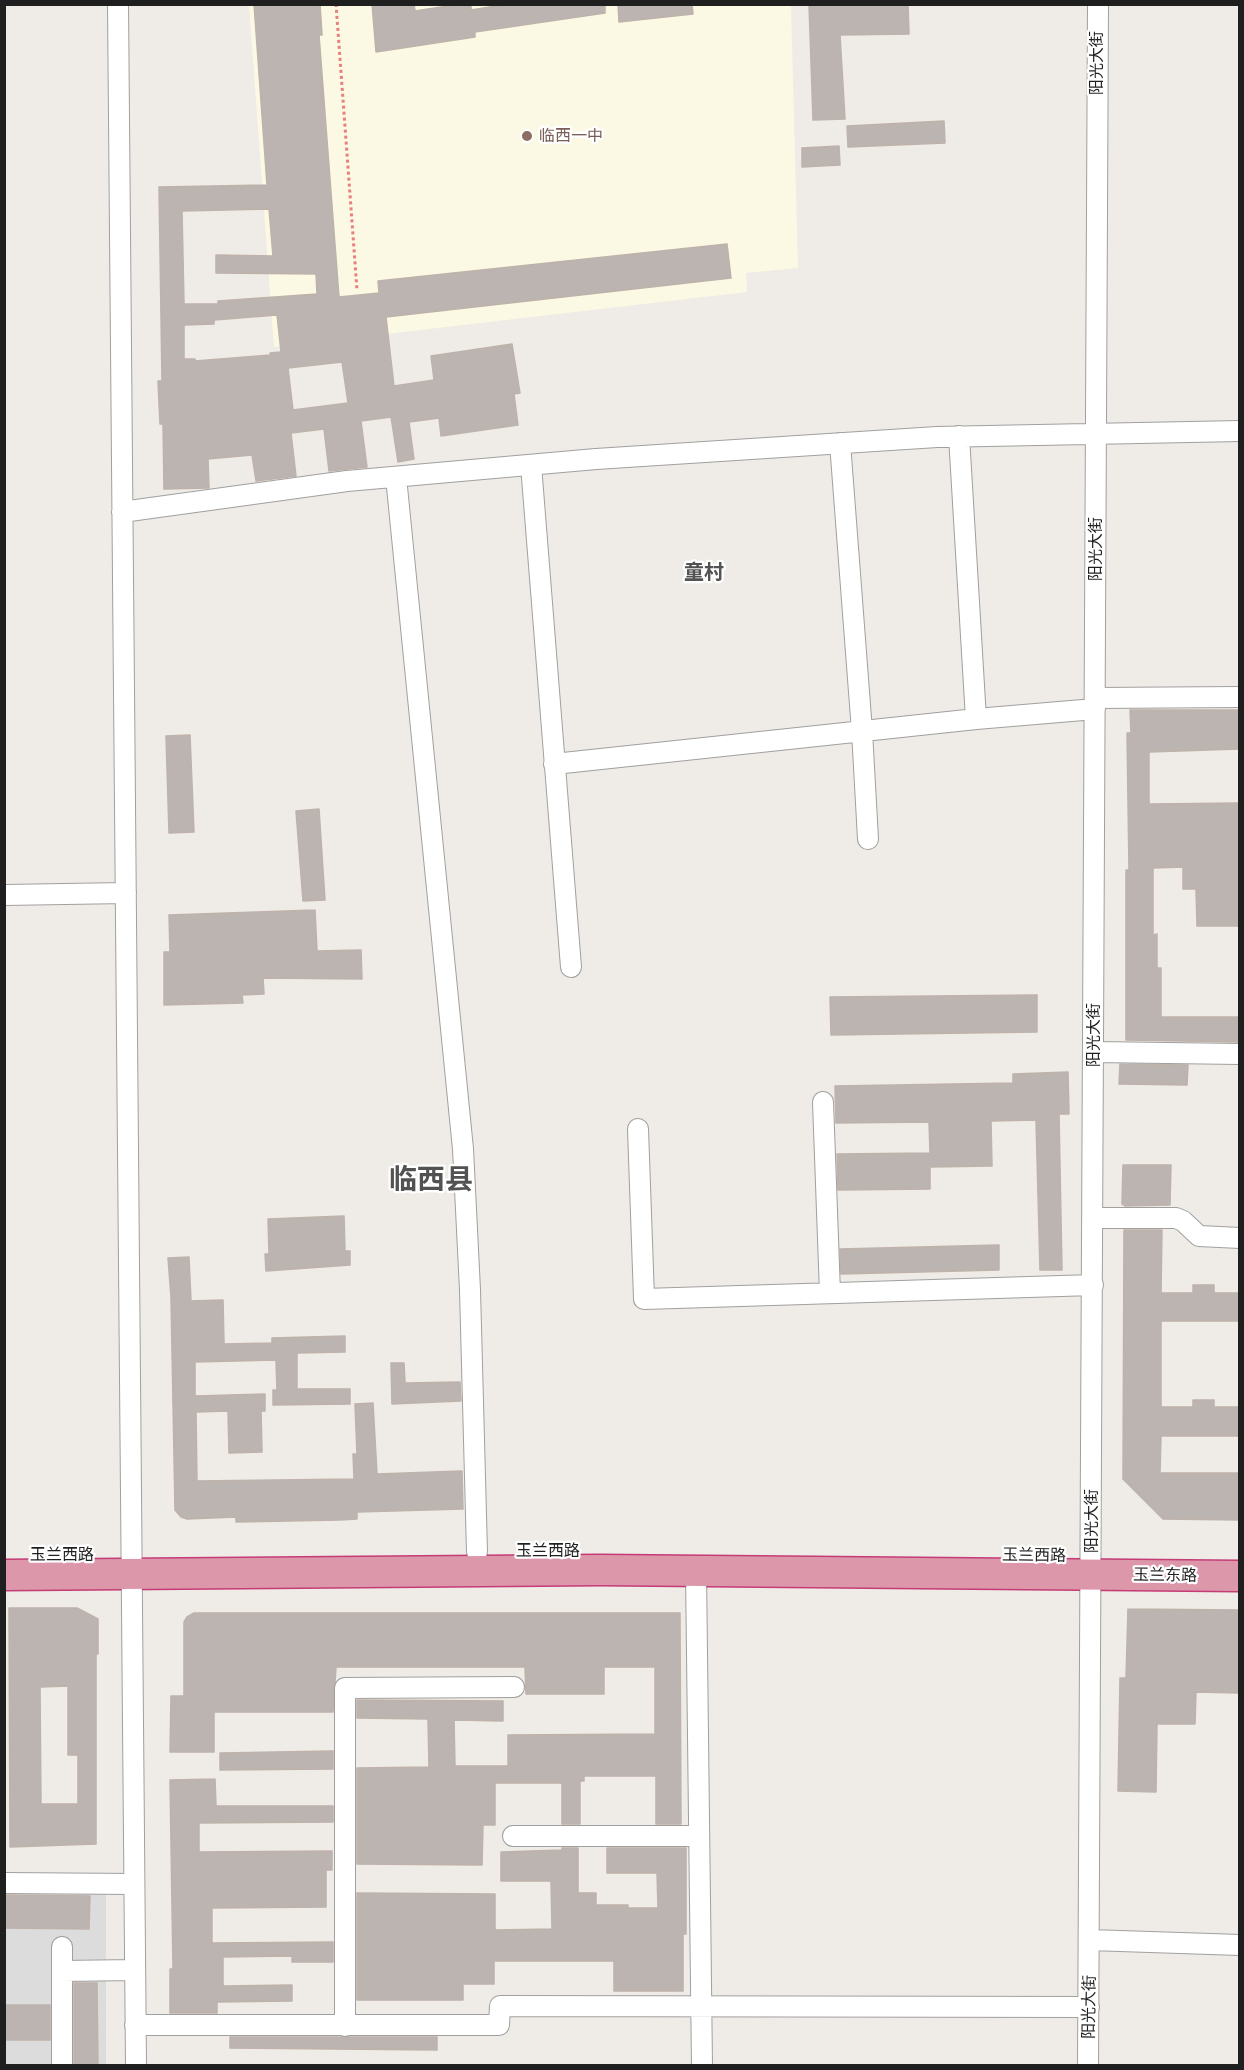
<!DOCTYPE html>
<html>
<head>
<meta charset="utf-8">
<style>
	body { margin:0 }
	#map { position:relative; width:1244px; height:2070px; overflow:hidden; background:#efebe6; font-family:"Exo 2",sans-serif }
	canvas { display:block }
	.frame { position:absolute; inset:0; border:6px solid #1f1f1f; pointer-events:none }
</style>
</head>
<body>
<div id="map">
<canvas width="1244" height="2070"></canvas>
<div class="frame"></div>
</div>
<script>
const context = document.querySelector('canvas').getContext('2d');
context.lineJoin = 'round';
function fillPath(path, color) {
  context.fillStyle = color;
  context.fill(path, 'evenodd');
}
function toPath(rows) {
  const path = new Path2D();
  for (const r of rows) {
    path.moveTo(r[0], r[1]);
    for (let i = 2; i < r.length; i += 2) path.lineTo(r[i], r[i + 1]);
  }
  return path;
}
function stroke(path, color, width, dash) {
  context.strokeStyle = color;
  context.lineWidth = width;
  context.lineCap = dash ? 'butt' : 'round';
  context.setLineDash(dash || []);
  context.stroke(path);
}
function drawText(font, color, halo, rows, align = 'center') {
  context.font = font + ' "Exo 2","Noto Sans SC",sans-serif';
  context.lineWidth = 4.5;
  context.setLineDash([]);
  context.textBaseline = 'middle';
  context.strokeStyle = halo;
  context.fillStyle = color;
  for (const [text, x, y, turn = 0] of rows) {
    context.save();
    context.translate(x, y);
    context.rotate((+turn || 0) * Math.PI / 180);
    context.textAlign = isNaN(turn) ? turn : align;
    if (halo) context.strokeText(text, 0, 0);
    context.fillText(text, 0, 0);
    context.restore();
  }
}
fillPath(toPath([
	[106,1888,106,2065,5,2065,4,1889]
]), '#dddcdc');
fillPath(toPath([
	[249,5,791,5,798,268,746,273,747,292,274,347]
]), '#fbf9e3');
const building = toPath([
	[254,4,320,4,322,35,319,35,339,297,379,293,378,281,727,244,731,278,386,317,394,386,434,380,431,356,512,344,520,393,514,394,518,425,441,436,439,418,409,422,414,459,398,462,391,417,361,421,367,467,329,471,324,429,291,433,296,476,256,481,252,455,208,459,209,488,164,489,163,424,160,424,158,381,162,381,159,187,267,185,254,4],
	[269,209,273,256,216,255,216,273,316,274,317,294,218,301,218,304,184,304,182,211,269,209],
	[277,315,281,352,270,353,271,355,195,361,195,359,184,359,184,325,214,324,214,320,277,315],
	[342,362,348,403,293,410,288,368,342,362],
	[372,4,414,4,415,11,461,4,471,4,471,10,508,4,605,4,605,13,475,32,475,37,376,52,372,4],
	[618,4,692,4,693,14,619,22,618,4],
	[809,4,908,4,909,34,840,35,845,119,813,120,809,4],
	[944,121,945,143,848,147,847,126,944,121],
	[839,146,840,165,802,167,802,148,839,146],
	[1130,710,1239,710,1239,749,1149,752,1149,804,1239,803,1239,926,1197,926,1196,889,1183,889,1183,867,1153,868,1153,935,1157,934,1157,968,1161,968,1161,1017,1239,1017,1239,1042,1126,1040,1126,870,1129,870,1127,733,1131,733,1130,710],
	[190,735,194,832,169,833,166,736,190,735],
	[319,809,325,900,303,901,296,811,319,809],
	[315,910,317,951,361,950,362,979,263,978,264,994,242,995,243,1003,164,1005,164,952,170,952,169,915,315,910],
	[1037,995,1037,1032,831,1035,830,997,1037,995],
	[1120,1064,1188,1065,1187,1085,1119,1084,1120,1064],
	[1068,1072,1069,1114,1059,1114,1062,1270,1040,1270,1036,1120,991,1121,992,1166,930,1167,930,1189,838,1190,837,1154,930,1153,929,1122,836,1123,835,1086,1013,1083,1013,1074,1068,1072],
	[1123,1165,1171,1165,1170,1205,1125,1206,1122,1204,1123,1165],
	[344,1216,345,1251,350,1251,350,1265,266,1271,265,1254,269,1254,268,1219,344,1216],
	[1124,1230,1162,1230,1161,1293,1193,1293,1193,1285,1214,1285,1214,1293,1239,1293,1239,1321,1161,1321,1161,1407,1193,1407,1193,1400,1214,1400,1214,1407,1239,1407,1239,1436,1161,1436,1160,1473,1239,1473,1239,1520,1163,1519,1123,1479,1124,1230],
	[999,1245,999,1270,841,1274,840,1249,999,1245],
	[189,1257,191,1301,223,1300,224,1344,272,1343,272,1338,345,1336,345,1352,297,1353,297,1389,350,1389,350,1404,273,1405,273,1390,277,1390,276,1360,195,1362,195,1396,265,1394,265,1411,261,1411,262,1452,229,1453,228,1411,196,1412,197,1481,354,1479,353,1454,357,1454,355,1404,373,1403,377,1474,462,1471,463,1509,357,1512,357,1519,340,1520,236,1522,236,1517,187,1519,181,1517,175,1510,171,1297,168,1258,189,1257],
	[391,1363,404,1363,405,1383,460,1382,461,1401,392,1404,391,1363],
	[9,1608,77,1608,98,1619,98,1654,96,1654,96,1844,10,1847,9,1608],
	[68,1686,68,1755,78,1755,78,1804,41,1804,40,1687,68,1686],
	[1128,1609,1239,1610,1239,1693,1196,1692,1195,1724,1157,1724,1156,1792,1118,1791,1120,1678,1126,1678,1128,1609],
	[194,1613,680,1613,681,1824,656,1824,656,1776,584,1776,584,1781,580,1781,580,1824,562,1824,562,1783,495,1783,495,1825,483,1825,482,1865,357,1864,357,1768,429,1767,428,1719,357,1718,357,1700,503,1701,503,1721,454,1720,455,1766,508,1766,508,1735,655,1734,655,1667,604,1667,604,1694,526,1694,525,1667,336,1667,333,1712,214,1712,214,1752,170,1752,171,1696,184,1696,184,1622,187,1617,194,1613],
	[333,1751,333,1769,220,1770,220,1753,333,1751],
	[215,1779,216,1806,333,1806,333,1822,199,1823,199,1852,332,1851,332,1870,326,1870,326,1907,212,1908,212,1943,333,1942,333,1962,292,1962,292,1956,223,1957,223,1986,292,1985,292,2001,217,2002,217,2013,170,2013,170,1969,173,1969,170,1780,215,1779],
	[562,1848,578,1848,578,1893,596,1893,596,1905,628,1905,628,1908,658,1908,657,1873,607,1873,607,1848,686,1848,686,1934,683,1934,683,1991,614,1991,614,1961,494,1961,494,1984,463,1984,463,2000,357,2000,357,1893,495,1894,495,1930,552,1929,551,1881,501,1881,501,1852,562,1850,562,1848],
	[4,1895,90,1896,89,1929,4,1928,4,1895],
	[74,1983,97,1983,98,2066,74,2066,74,1983],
	[4,2005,50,2005,50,2040,4,2040,4,2005],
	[230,2037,437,2037,437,2050,230,2048,230,2037]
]);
fillPath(building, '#bbb4b0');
stroke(building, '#beb2ab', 1.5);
const minor = toPath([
	[118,4,136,2066],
	[959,436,976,719],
	[840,443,862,731,868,839],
	[531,465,571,967],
	[396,477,463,1149,470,1290,477,1552],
	[122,512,347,481,596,459,937,437,1240,431],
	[1095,698,1240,697],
	[554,764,976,719,1095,709],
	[4,895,126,893],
	[1094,1052,1240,1054],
	[823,1102,830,1293],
	[638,1129,644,1299,1093,1285],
	[1093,1218,1176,1218,1183,1221,1199,1236,1240,1238],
	[696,1571,702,2066],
	[513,1836,699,1836],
	[4,1883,134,1884],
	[1090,1940,1240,1945],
	[62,1947,62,2066],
	[62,1971,135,1970],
	[135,2025,499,2025,500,2006,1089,2007],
	[345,2026,345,1688,514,1687],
	[1088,2066,1098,4]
]);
const highway = toPath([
	[4,1575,600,1570,1240,1576]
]);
stroke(minor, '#a0a0a0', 22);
stroke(highway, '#c53b76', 33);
stroke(toPath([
	[336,4,357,290]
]), '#e97f7d', 3, [3, 3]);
stroke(minor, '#fff', 20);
stroke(highway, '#dc98aa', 30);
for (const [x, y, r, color] of [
	[527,136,6,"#8d6e63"]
]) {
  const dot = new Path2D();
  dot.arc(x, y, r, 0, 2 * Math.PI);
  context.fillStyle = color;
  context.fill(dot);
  stroke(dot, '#fff', 2);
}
drawText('16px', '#1f1f1f', '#fff', [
	["阳光大街",1097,63,-90],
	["阳光大街",1096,549,-90],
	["阳光大街",1094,1035,-90],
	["阳光大街",1092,1521,-90],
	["玉兰西路",548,1551],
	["玉兰西路",62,1555],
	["玉兰西路",1034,1555,1],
	["玉兰东路",1165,1575,1],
	["阳光大街",1089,2007,-89]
]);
drawText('16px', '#785e54', '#fff', [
	["临西一中",539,136]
], 'left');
drawText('bold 20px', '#525252', '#fff', [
	["童村",704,572]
]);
drawText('bold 28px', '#525252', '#fff', [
	["临西县",431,1180]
]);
</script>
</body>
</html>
